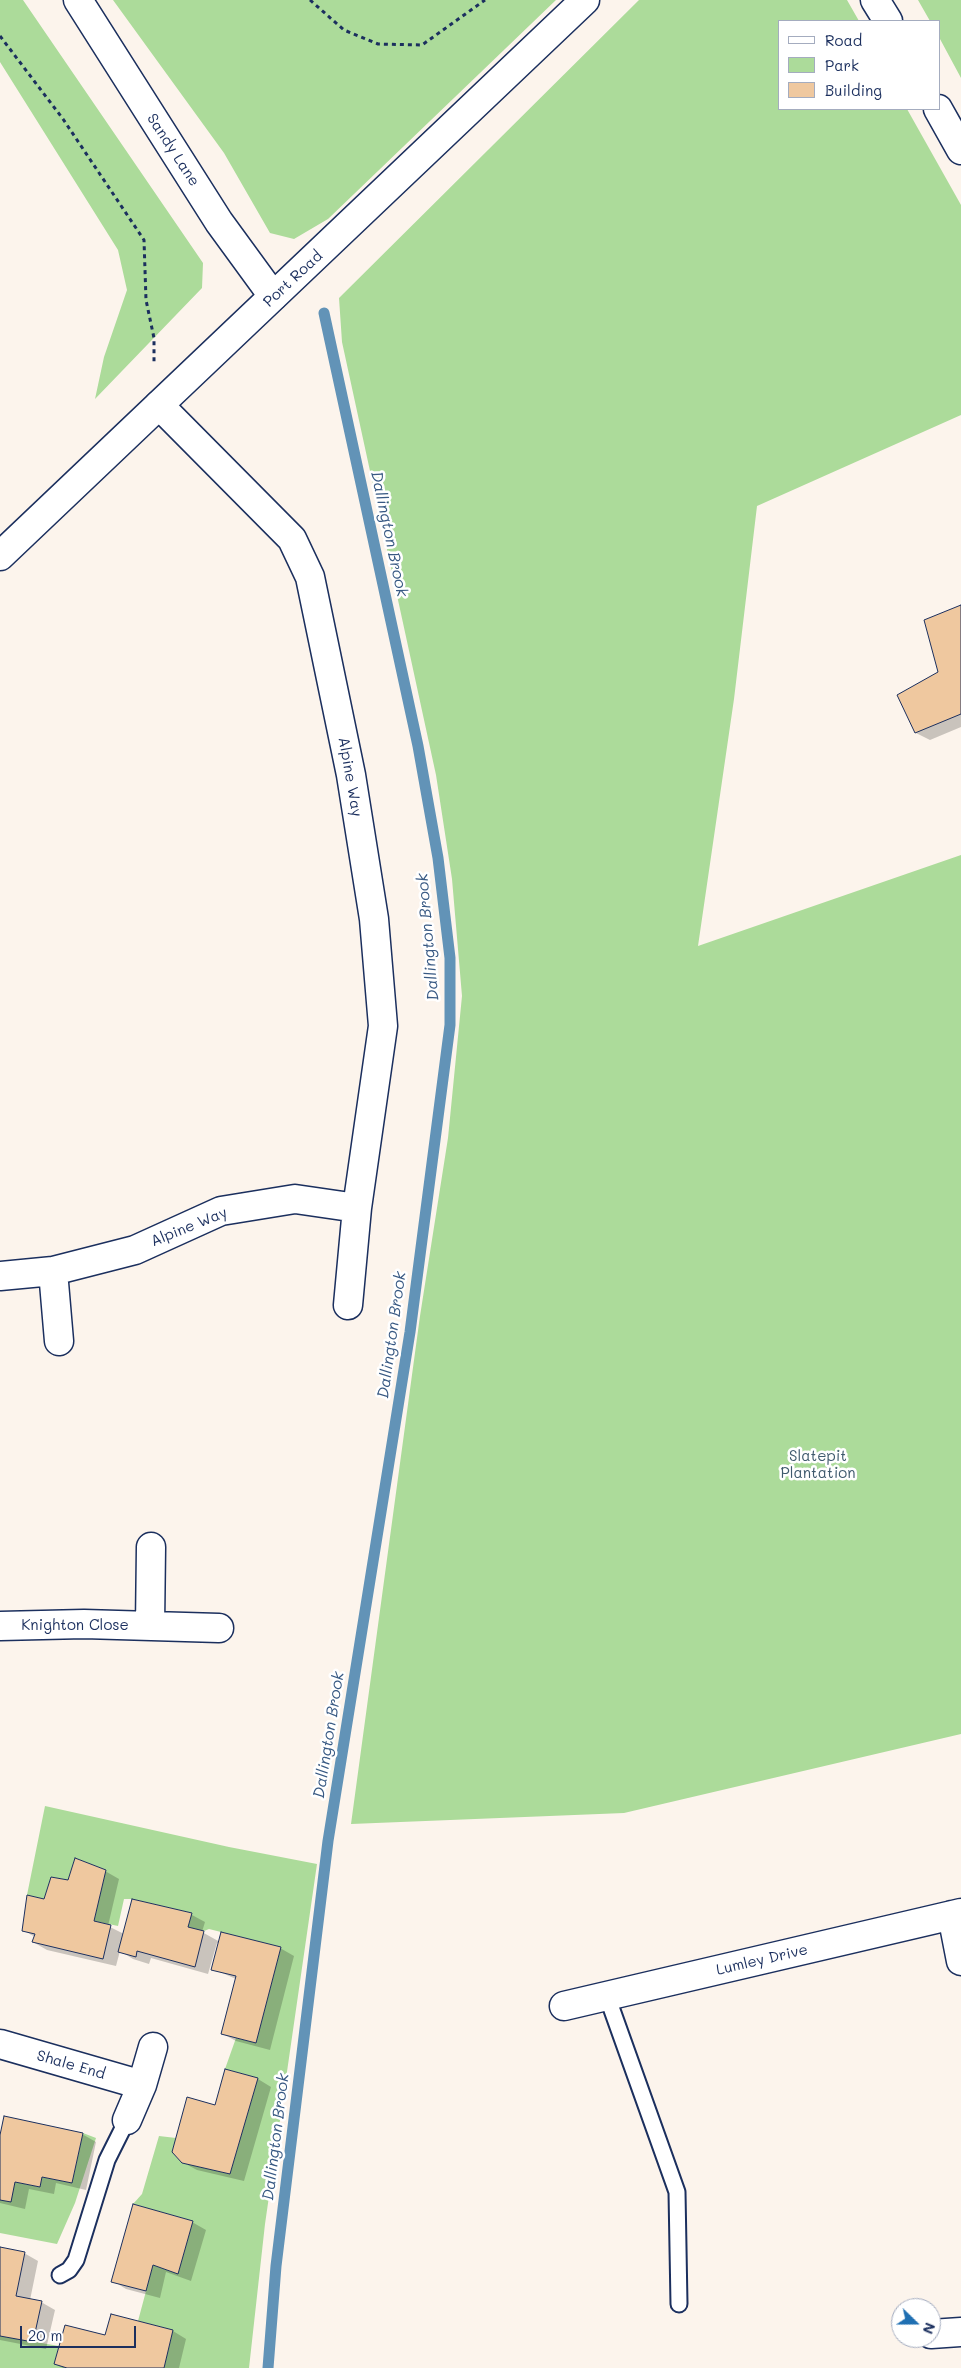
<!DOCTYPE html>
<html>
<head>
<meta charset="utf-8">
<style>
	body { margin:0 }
	#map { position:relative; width:961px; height:2368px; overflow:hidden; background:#fcf4ec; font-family:Mali,sans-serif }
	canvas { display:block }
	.legend { position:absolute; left:778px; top:20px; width:162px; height:90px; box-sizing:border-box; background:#fff; border:1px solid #a4acbf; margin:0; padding:6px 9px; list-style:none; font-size:15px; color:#1b2f5e }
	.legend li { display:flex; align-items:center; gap:10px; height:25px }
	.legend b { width:25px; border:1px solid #a4acbf }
	.north { position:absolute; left:891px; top:2298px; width:50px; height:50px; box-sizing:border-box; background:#fff; border:1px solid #a4acbf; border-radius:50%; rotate:112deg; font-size:14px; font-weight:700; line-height:20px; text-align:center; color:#1b2f5e }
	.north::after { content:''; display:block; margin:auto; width:18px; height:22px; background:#1f6fb2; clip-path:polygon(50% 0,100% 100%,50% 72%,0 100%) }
	.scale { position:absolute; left:20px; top:2326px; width:116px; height:22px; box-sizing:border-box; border:2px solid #1b2f5e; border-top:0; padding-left:6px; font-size:15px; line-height:18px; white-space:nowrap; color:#1b2f5e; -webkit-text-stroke:4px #fff; paint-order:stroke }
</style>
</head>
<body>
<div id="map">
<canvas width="961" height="2368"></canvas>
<ul class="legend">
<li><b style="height:6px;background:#fff"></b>Road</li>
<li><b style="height:14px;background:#acdb9a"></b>Park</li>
<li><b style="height:14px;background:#efc89f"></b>Building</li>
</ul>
<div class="north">N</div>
<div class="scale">20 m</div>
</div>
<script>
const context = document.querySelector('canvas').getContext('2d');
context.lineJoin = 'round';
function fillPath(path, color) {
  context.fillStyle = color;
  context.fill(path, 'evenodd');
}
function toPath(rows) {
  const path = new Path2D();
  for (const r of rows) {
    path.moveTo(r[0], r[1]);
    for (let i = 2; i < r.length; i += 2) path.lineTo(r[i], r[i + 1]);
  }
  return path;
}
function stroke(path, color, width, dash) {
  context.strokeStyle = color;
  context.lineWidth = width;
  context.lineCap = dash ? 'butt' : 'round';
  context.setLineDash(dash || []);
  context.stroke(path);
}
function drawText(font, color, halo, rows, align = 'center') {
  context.font = font + ' Mali,sans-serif';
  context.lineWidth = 5;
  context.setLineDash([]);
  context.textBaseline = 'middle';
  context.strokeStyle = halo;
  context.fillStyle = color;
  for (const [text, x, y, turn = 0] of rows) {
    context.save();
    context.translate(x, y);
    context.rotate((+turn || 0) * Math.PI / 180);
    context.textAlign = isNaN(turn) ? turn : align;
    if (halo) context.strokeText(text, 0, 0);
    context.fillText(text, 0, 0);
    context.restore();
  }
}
fillPath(toPath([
	[0,0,23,0,203,263,202,288,95,399,104,357,127,290,118,250,0,62],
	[113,0,556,0,328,219,294,239,270,233,224,153],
	[639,0,847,0,859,21,780,21,780,109,907,109,961,205,961,415,757,506,734,699,698,946,961,855,961,1734,624,1813,351,1824,420,1316,448,1138,462,996,452,879,436,775,342,342,339,298],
	[918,0,961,0,961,78,940,39,940,21,930,21],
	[45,1806,229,1847,317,1864,265,2224,249,2368,164,2368,173,2330,138,2321,153,2265,178,2274,193,2221,133,2204,142,2194,159,2136,176,2138,172,2152,182,2163,230,2174,258,2078,225,2069,236,2038,256,2043,281,1947,209,1929,204,1931,188,1927,192,1913,132,1899,124,1899,118,1926,94,1921,106,1870,75,1858,68,1880,51,1877,44,1899,27,1895],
	[83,2133,96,2138,75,2203,57,2244,0,2233,0,2200,15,2182,40,2187,42,2177,72,2183],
	[0,2336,59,2346,54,2364,67,2368,0,2368]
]), '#acdb9a');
fillPath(toPath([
	[961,606,961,727,930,740,916,733,899,696,940,672],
	[105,1871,119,1879,108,1926,124,1934,133,1900,192,1915,205,1922,202,1932,220,1942,280,1948,294,1956,270,2050,236,2041,223,2034,236,1979,213,1969,219,1943,217,1943,208,1974,151,1958,149,1964,133,1959,120,1951,116,1966,47,1950,33,1942,35,1937,23,1930,45,1901,69,1882],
	[225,2070,258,2079,271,2087,244,2181,197,2170,182,2162,216,2106],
	[82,2134,96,2142,86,2190,56,2183,54,2194,29,2189,25,2209,0,2203,0,2141],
	[192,2222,206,2230,191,2281,166,2272,160,2298,126,2289,113,2281],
	[0,2248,24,2253,38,2261,30,2300,41,2302,55,2310,46,2349,0,2340],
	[173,2331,186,2339,179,2368,63,2368,55,2364,106,2336]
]), '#0003');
stroke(toPath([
	[268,2368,276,2266,328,1841,410,1332,450,1025,450,958,438,858,418,746,324,313]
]), '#6293b7', 11);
const building = toPath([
	[961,605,961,714,915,733,897,695,938,672,924,620,961,605],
	[75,1858,106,1870,94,1921,111,1925,103,1959,32,1942,35,1934,22,1931,27,1895,44,1899,51,1877,68,1880,75,1858],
	[132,1899,192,1913,188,1927,204,1931,195,1967,137,1951,136,1957,118,1952,132,1899],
	[221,1932,281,1947,256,2043,221,2034,236,1976,211,1970,221,1932],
	[225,2069,258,2078,230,2174,182,2163,172,2152,187,2097,215,2105,225,2069],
	[4,2116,83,2133,72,2183,42,2177,40,2187,15,2182,11,2202,0,2200,0,2135,4,2116],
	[133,2204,193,2221,178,2274,153,2265,146,2291,111,2282,133,2204],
	[0,2247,25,2252,16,2296,42,2301,33,2342,0,2336,0,2247],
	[111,2314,173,2330,164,2368,67,2368,54,2364,65,2325,105,2335,111,2314]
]);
fillPath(building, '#efc89f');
stroke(building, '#1b2f5e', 1);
const service = toPath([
	[607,1996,677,2192,679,2304],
	[60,2275,69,2270,76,2260,107,2160,127,2120]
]);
const minor = toPath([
	[78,0,219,222,273,296],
	[875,0,888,21],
	[938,109,961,150],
	[159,405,292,539,310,577,351,775,374,919,383,1026,357,1208,348,1305],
	[53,1271,59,1341],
	[0,1276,53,1271,135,1250,221,1211,295,1199,357,1208],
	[0,1626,84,1624,219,1628],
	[150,1626,151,1547],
	[952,1915,961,1961],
	[564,2006,961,1913],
	[0,2044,142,2085],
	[127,2120,142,2085,153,2047],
	[931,2334,961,2332]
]);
const tertiary = toPath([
	[0,556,585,0]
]);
stroke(service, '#1b2f5e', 19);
stroke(minor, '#1b2f5e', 31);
stroke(tertiary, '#1b2f5e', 31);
stroke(toPath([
	[310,0,344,30,378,44,422,45,485,0],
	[0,36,63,119,144,240,146,300,154,338,154,362]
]), '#1b2f5e', 3, [4, 4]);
stroke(service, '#fff', 15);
stroke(minor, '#fff', 28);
stroke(tertiary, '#fff', 28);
drawText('15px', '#1b2f5e', '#fff', [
	["Sandy Lane",173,150,57],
	["Port Road",293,279,-43],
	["Alpine Way",350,777,80],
	["Alpine Way",189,1227,-22],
	["Knighton Close",75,1625],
	["Lumley Drive",762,1960,-13],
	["Shale End",71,2065,16]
]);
drawText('15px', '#3f5a6d', '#fff', [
	["Slatepit",818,1456],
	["Plantation",818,1473]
]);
drawText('italic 16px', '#385983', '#fff', [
	["Dallington Brook",389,534,78],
	["Dallington Brook",428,937,-95],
	["Dallington Brook",392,1335,-82],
	["Dallington Brook",329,1735,-81],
	["Dallington Brook",276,2137,-83]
]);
</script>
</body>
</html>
